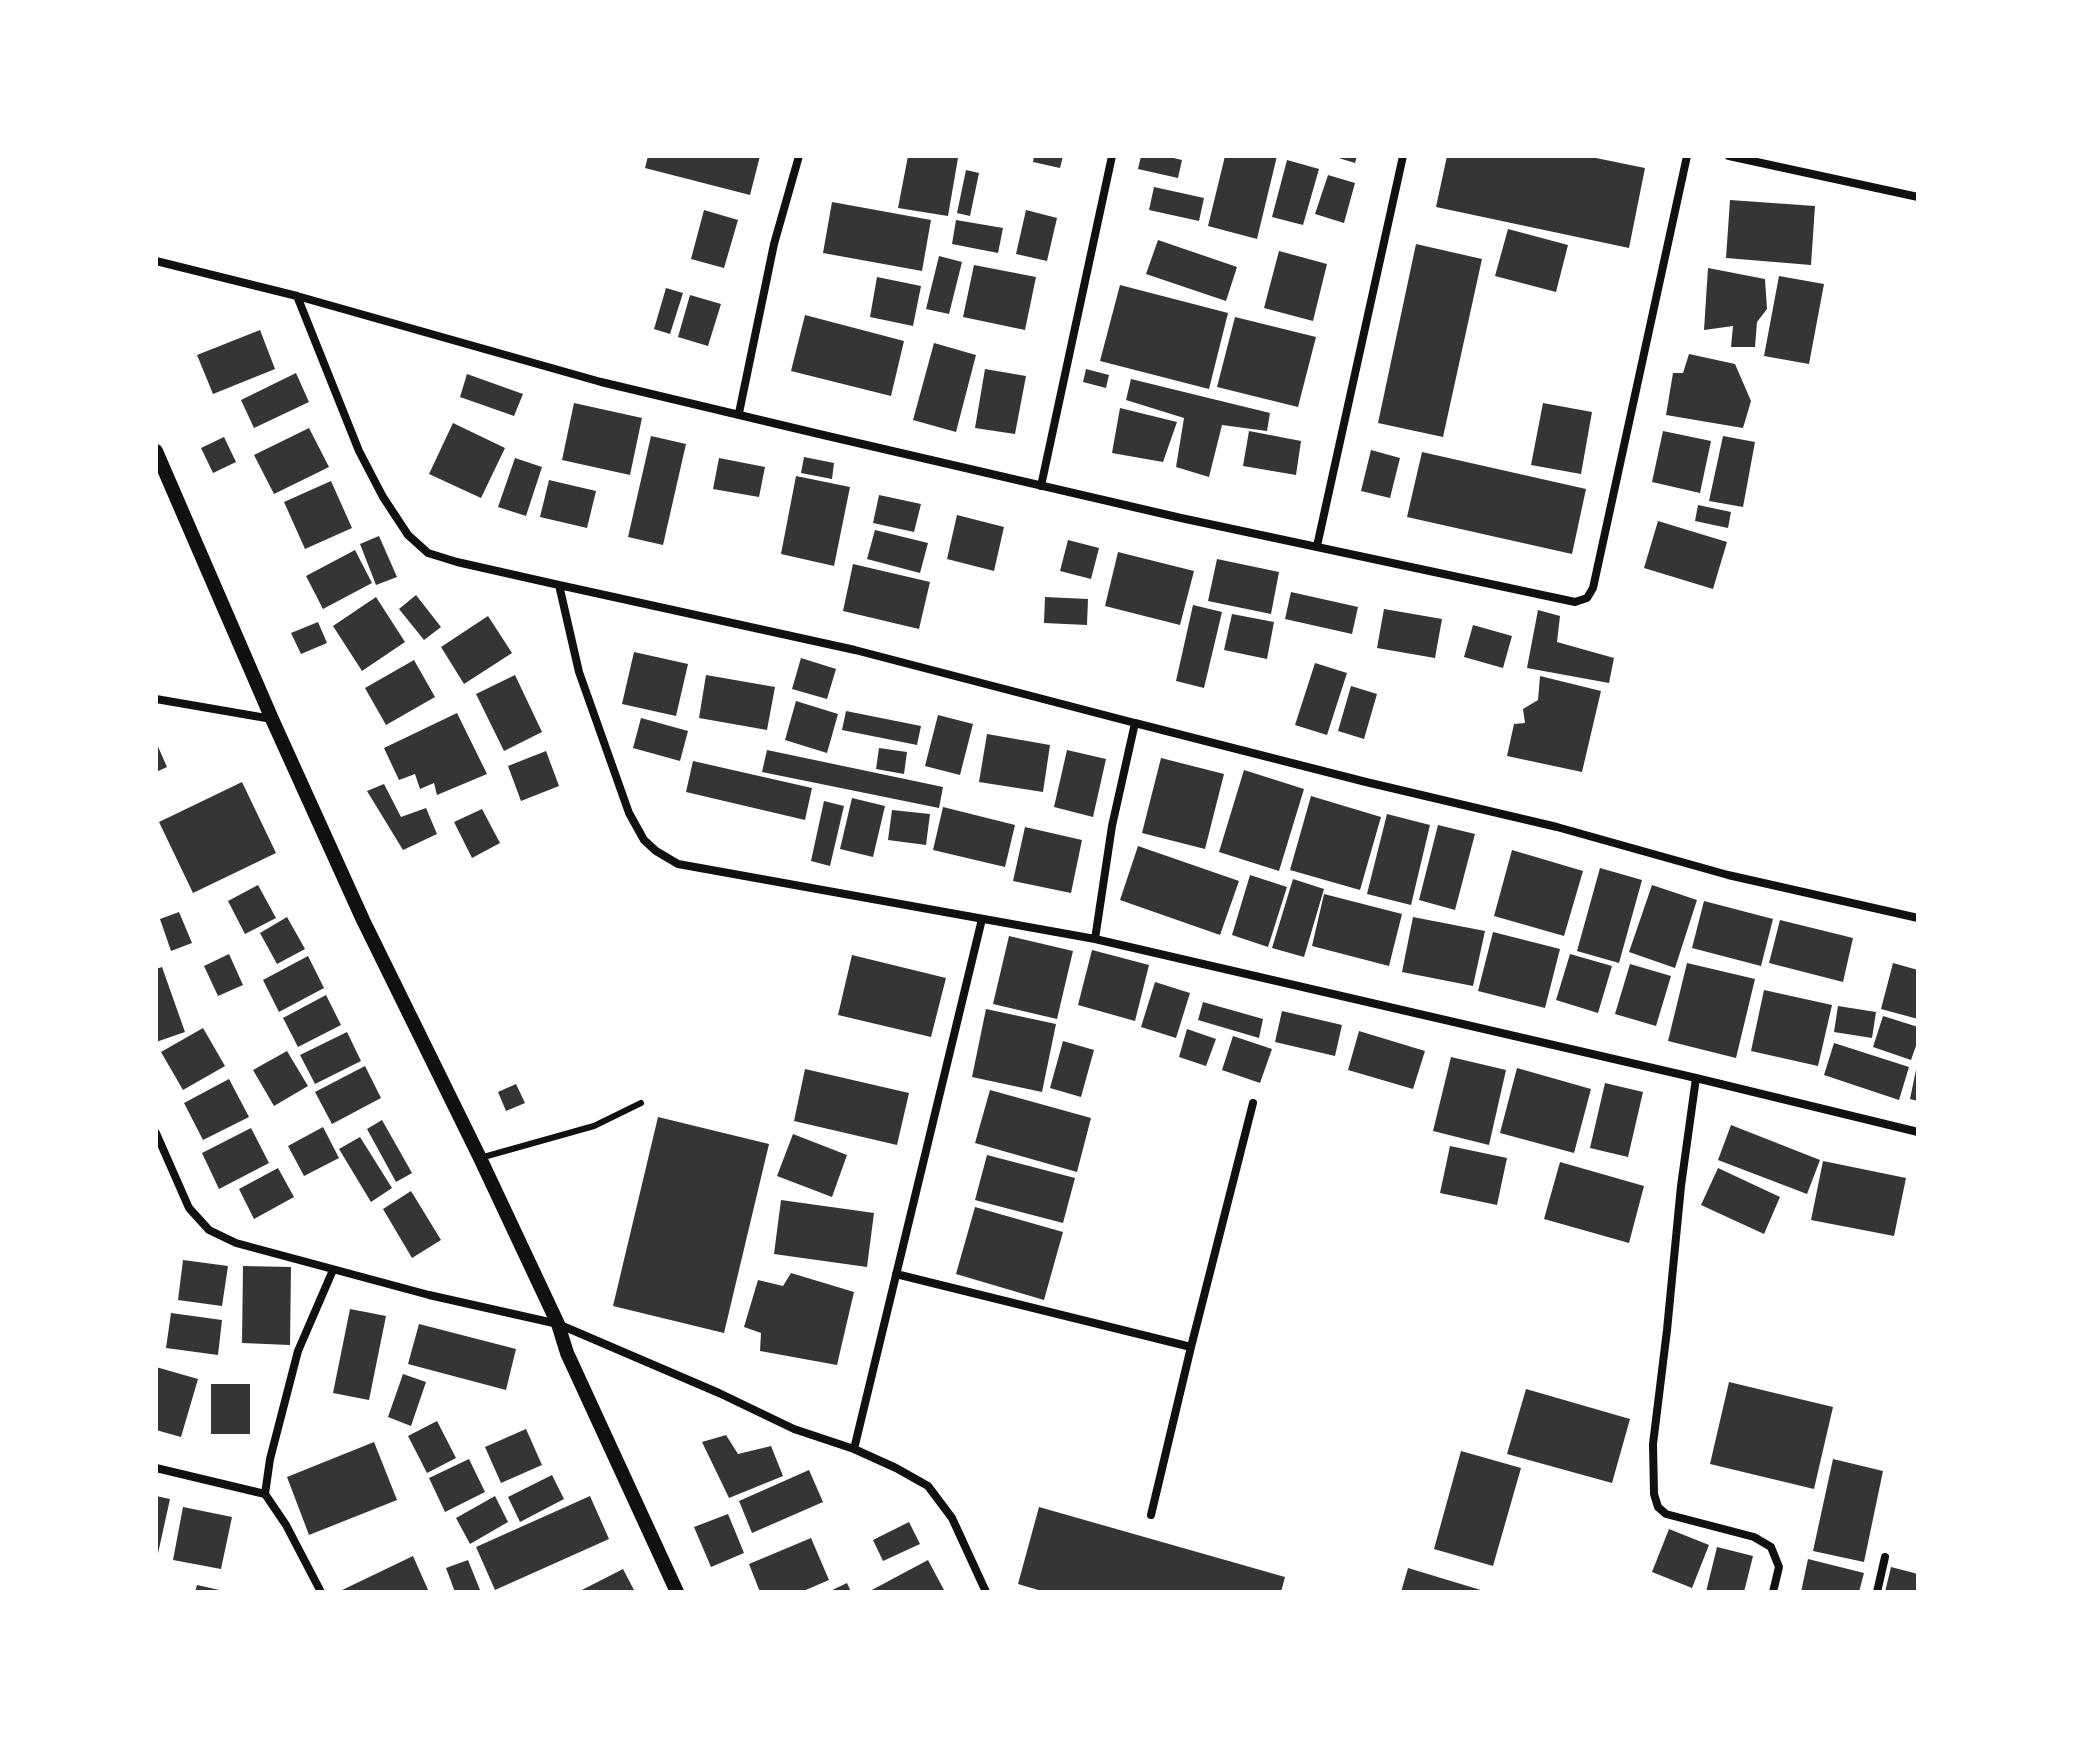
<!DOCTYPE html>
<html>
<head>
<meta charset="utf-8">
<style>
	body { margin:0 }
	#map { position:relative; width:2074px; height:1748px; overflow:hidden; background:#fff; font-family:Poppins,sans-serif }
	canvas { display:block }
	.frame { position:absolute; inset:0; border:158px solid #fff; pointer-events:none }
</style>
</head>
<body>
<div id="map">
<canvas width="2074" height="1748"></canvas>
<div class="frame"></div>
</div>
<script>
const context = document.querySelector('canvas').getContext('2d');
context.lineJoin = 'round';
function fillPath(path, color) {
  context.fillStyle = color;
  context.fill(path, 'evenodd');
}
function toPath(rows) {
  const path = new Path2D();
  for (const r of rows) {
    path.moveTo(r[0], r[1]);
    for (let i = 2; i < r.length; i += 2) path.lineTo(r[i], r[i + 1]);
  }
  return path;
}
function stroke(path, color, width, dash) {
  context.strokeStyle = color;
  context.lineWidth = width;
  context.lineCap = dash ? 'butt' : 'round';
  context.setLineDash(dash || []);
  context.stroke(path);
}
fillPath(toPath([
	[648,156,760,156,750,195,645,168],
	[908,156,958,158,948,216,898,208],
	[1034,156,1063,156,1060,168,1033,162],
	[1141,156,1165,156,1182,160,1178,178,1138,169],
	[1225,156,1277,156,1257,239,1208,226],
	[1332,156,1357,156,1355,163],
	[1447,156,1586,156,1645,168,1629,248,1436,207],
	[1287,160,1319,169,1303,225,1272,217],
	[966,170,979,173,970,216,957,213],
	[1328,175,1355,183,1344,223,1315,214],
	[1154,187,1204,198,1199,221,1149,210],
	[1730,200,1815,206,1811,265,1726,258],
	[832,202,931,220,922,271,823,253],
	[704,210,738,220,724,268,691,259],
	[1026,210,1057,218,1047,261,1016,254],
	[956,220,1003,228,998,253,952,244],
	[1508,229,1568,245,1556,292,1495,276],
	[1158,240,1237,267,1226,301,1146,274],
	[1416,244,1482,259,1443,437,1378,423],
	[1279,251,1327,264,1313,321,1264,308],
	[939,256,962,262,949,314,926,309],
	[974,265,1036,277,1025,330,963,317],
	[1708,268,1765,279,1767,309,1757,322,1755,347,1731,347,1733,326,1704,330],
	[1779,276,1824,284,1809,364,1764,356],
	[877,277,921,286,913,326,870,317],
	[1120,285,1228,313,1209,389,1100,361],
	[666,288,683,293,670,334,654,329],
	[690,295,721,304,708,346,678,337],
	[805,315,904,341,891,396,791,371],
	[1235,317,1316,337,1298,407,1217,387],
	[260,330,275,369,213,394,197,355],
	[934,343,976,355,956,432,913,420],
	[1689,354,1735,364,1751,401,1743,428,1666,415,1673,373,1683,373],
	[985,369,1026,376,1015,434,975,428],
	[1086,369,1109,375,1106,388,1083,382],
	[296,373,309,402,254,428,241,400],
	[467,374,523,394,514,416,460,397],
	[1131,379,1270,413,1267,431,1222,425,1209,477,1176,467,1184,418,1126,400],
	[574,403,642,418,630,475,562,460],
	[1543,403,1592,412,1581,474,1531,465],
	[1120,408,1177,422,1163,462,1112,453],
	[453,423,505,448,481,498,429,474],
	[309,428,329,467,274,494,254,455],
	[1249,431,1301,441,1296,475,1243,466],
	[1663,431,1711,441,1700,493,1652,482],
	[651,436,686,444,663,545,628,537],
	[1723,436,1755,442,1743,507,1709,501],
	[224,437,236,462,213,473,201,448],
	[1371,450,1400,458,1390,498,1361,491],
	[1422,452,1586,489,1572,554,1407,517],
	[804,457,834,463,832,479,801,473],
	[515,458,542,467,526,516,498,507],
	[719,458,765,467,759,497,713,489],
	[796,476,850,487,834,566,781,554],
	[549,480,596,491,587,528,540,517],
	[331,481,352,528,305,549,284,502],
	[879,495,921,504,914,532,873,523],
	[1698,505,1731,512,1728,528,1695,521],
	[957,515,1004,527,994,571,947,559],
	[1658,521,1727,542,1713,589,1644,568],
	[875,530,928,543,920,573,867,559],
	[379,536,397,577,376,585,360,544],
	[1068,540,1099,548,1091,579,1060,571],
	[355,550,372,583,323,609,306,576],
	[1118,552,1194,571,1180,625,1105,606],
	[1217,559,1279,572,1271,614,1208,601],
	[853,564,930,582,919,629,843,611],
	[1291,592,1358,607,1352,634,1285,619],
	[416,595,441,627,424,640,399,609],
	[376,597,405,642,362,671,333,626],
	[1045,597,1088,599,1087,625,1044,623],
	[1193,605,1222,612,1204,688,1176,681],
	[1384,609,1442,619,1435,658,1377,648],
	[1538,610,1560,616,1557,642,1614,658,1609,683,1527,668],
	[1232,614,1274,622,1267,659,1224,650],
	[488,616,512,653,464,684,441,647],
	[318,622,327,643,301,654,291,633],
	[1473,625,1512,636,1503,668,1464,657],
	[634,652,688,664,676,716,622,704],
	[801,658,836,669,827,699,792,689],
	[414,660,435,697,386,725,365,688],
	[1315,663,1347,673,1327,735,1295,725],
	[515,675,542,732,504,751,476,694],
	[706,675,775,687,767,730,699,718],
	[1540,676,1601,691,1582,772,1507,756,1514,724,1525,723,1523,709,1538,700],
	[1351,686,1377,694,1364,739,1338,731],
	[796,701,838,714,827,753,785,740],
	[846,711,921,726,917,745,842,730],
	[457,713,487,774,437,795,434,783,420,789,415,774,399,780,384,748],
	[938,715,973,724,960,775,925,766],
	[641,718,688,731,680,761,633,748],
	[987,734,1050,745,1043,792,979,782],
	[156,742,167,767,156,772],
	[879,748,907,752,904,774,876,769],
	[767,750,943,787,939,808,762,772],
	[1067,750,1106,759,1093,817,1054,807],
	[546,751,559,786,521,801,508,766],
	[1161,758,1224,774,1205,849,1142,833],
	[693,761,812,788,805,820,686,792],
	[1244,770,1304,789,1279,871,1219,852],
	[242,782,276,853,193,893,159,822],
	[384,784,401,817,426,808,437,834,403,850,367,791],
	[1311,796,1381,817,1360,890,1290,870],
	[852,798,885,806,873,857,840,849],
	[824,801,844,806,830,866,811,861],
	[943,807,1015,825,1005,867,933,850],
	[482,809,500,843,472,858,454,822],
	[892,810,930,814,926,845,888,840],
	[1387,814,1430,825,1411,905,1367,894],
	[1438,825,1475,834,1455,910,1419,900],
	[1025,827,1082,840,1071,893,1013,881],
	[1138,846,1239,881,1220,935,1120,900],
	[1512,850,1583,871,1564,936,1494,916],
	[1600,868,1642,880,1619,963,1577,951],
	[1250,875,1287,887,1268,947,1232,935],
	[1293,879,1324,889,1304,957,1272,948],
	[258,885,276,918,245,934,228,901],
	[1652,885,1697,900,1675,968,1629,952],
	[1324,894,1402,914,1389,966,1312,946],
	[1704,901,1773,919,1761,966,1692,948],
	[179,912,192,943,171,951,160,919],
	[287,917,305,949,277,964,260,933],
	[1413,917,1485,931,1473,986,1402,972],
	[1780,920,1853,938,1843,982,1769,963],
	[1493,932,1560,949,1545,1008,1478,991],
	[1009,936,1073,951,1057,1019,993,1004],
	[1092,950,1149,965,1135,1021,1078,1005],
	[229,954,243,985,218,996,204,966],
	[1570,954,1612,966,1598,1013,1556,1000],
	[852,955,946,978,931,1037,838,1015],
	[308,956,324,988,279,1012,263,980],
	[1687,963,1755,979,1736,1058,1668,1041],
	[1893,963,1918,970,1918,1019,1881,1009],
	[1630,964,1671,976,1656,1026,1615,1014],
	[162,967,185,1032,156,1042,156,969],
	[1155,982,1190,993,1176,1038,1141,1027],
	[1764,990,1832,1005,1818,1066,1751,1051],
	[326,995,341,1025,298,1047,283,1018],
	[1203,1002,1263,1019,1259,1038,1198,1020],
	[1838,1006,1876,1012,1872,1038,1834,1032],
	[986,1009,1056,1024,1042,1092,972,1077],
	[1282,1011,1342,1025,1335,1056,1275,1042],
	[1883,1016,1918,1027,1918,1040,1911,1060,1873,1047],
	[203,1028,225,1066,183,1090,161,1052],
	[1187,1029,1216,1039,1206,1066,1179,1057],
	[1359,1031,1425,1051,1413,1089,1348,1070],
	[347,1032,361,1061,315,1084,300,1055],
	[1233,1036,1272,1049,1260,1083,1222,1070],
	[1063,1041,1094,1050,1081,1097,1050,1088],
	[1834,1043,1909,1067,1899,1100,1824,1075],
	[287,1051,308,1086,274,1106,253,1070],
	[1451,1057,1506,1070,1489,1145,1433,1131],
	[1917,1065,1918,1066,1918,1101,1910,1099],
	[365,1066,381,1098,332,1124,315,1092],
	[1517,1068,1591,1089,1574,1153,1500,1133],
	[805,1069,909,1093,897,1145,794,1121],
	[229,1079,249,1117,203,1140,184,1103],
	[1605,1083,1643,1092,1628,1157,1590,1148],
	[516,1084,525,1103,506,1111,498,1092],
	[990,1090,1091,1118,1077,1172,975,1143],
	[658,1117,769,1144,724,1333,613,1306],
	[382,1120,412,1173,396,1182,367,1129],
	[1731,1125,1820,1160,1807,1194,1718,1160],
	[323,1127,339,1158,304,1176,288,1146],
	[251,1128,269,1163,219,1189,202,1153],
	[793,1134,847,1155,832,1197,777,1176],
	[360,1137,392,1188,371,1202,339,1149],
	[1450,1146,1507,1158,1497,1205,1440,1193],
	[987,1155,1075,1178,1063,1223,975,1200],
	[1823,1161,1906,1178,1894,1236,1811,1220],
	[1560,1162,1644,1186,1629,1243,1544,1219],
	[278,1168,294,1197,254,1219,239,1189],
	[1718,1168,1780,1197,1764,1234,1701,1205],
	[411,1191,441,1240,412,1258,383,1209],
	[781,1200,874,1213,867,1267,774,1254],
	[975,1207,1063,1232,1044,1300,956,1274],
	[183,1260,228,1266,222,1306,178,1300],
	[243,1266,291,1267,290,1345,242,1343],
	[791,1273,854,1292,837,1365,760,1351,761,1333,744,1327,758,1280,783,1286],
	[350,1309,386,1316,369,1400,333,1393],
	[171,1313,222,1320,218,1355,166,1348],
	[419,1324,516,1349,506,1390,408,1364],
	[156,1367,198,1379,181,1437,156,1430],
	[403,1374,426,1382,411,1426,388,1417],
	[1729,1382,1833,1407,1814,1489,1710,1464],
	[211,1384,250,1384,250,1434,211,1434],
	[1526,1389,1630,1419,1612,1483,1507,1454],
	[437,1421,456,1458,427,1473,408,1436],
	[526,1429,542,1465,501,1483,485,1447],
	[726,1435,738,1454,771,1446,783,1476,729,1498,702,1442],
	[374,1442,397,1500,309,1535,287,1477],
	[1461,1451,1521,1468,1493,1566,1434,1549],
	[469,1459,485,1492,445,1512,429,1478],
	[1833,1459,1883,1471,1864,1562,1813,1551],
	[809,1470,823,1502,752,1533,739,1501],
	[552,1475,564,1499,520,1522,508,1497],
	[156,1496,170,1499,157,1558,156,1557],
	[495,1496,508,1522,470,1544,456,1518],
	[590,1496,609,1539,495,1590,476,1547],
	[183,1507,232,1517,221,1569,173,1560],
	[1039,1507,1285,1577,1281,1592,1045,1592,1018,1584],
	[728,1514,744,1553,711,1567,694,1527],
	[909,1522,920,1544,883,1561,873,1540],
	[1669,1529,1709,1545,1692,1588,1652,1572],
	[811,1538,829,1580,801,1592,760,1592,749,1564],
	[1717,1547,1753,1556,1744,1592,1706,1592],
	[413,1556,429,1592,338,1592],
	[1808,1559,1864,1573,1859,1592,1801,1592],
	[468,1560,480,1590,455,1592,446,1568],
	[928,1560,944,1590,940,1592,868,1592],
	[1891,1567,1918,1574,1918,1592,1885,1592],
	[1408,1568,1484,1591,1484,1592,1401,1592],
	[623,1569,635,1592,578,1592],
	[847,1583,851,1592,828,1592],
	[197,1585,224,1591,223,1592,195,1592]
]), '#353535');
stroke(toPath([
	[480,1158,594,1126,641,1103]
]), '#111', 6);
stroke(toPath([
	[1729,156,1918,197],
	[156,261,297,296,601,382,819,434,1181,518,1575,602,1587,598,1593,588,1687,156],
	[297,296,359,451,383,497,408,535,428,553,457,562,559,585,579,672,629,813,644,840,656,851,678,864,1095,939,1112,826,1135,723,1366,782,1557,827,1728,875,1918,918],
	[739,413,774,244,799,156],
	[1041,486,1112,156],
	[1317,546,1403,156],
	[559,585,855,650,1135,723],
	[156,699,272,719],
	[1095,939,1696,1078],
	[156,1133,189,1208,209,1230,236,1243,429,1295,558,1324,719,1393,794,1429,854,1449,896,1468,928,1486,952,1518,986,1592],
	[896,1274,1191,1347,1253,1103],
	[854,1449,982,919],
	[156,1468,265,1494],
	[1151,1515,1191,1347],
	[321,1592,286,1525,265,1494,270,1459,298,1351,333,1270],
	[1773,1592,1779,1567,1771,1547,1754,1537,1666,1514,1658,1507,1654,1494,1653,1444,1667,1330,1681,1186,1696,1078,1918,1132],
	[1877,1592,1885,1557]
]), '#111', 8);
stroke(toPath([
	[156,451,272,719,363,920,480,1158,558,1324,567,1353,677,1592]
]), '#111', 14);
</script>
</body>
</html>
